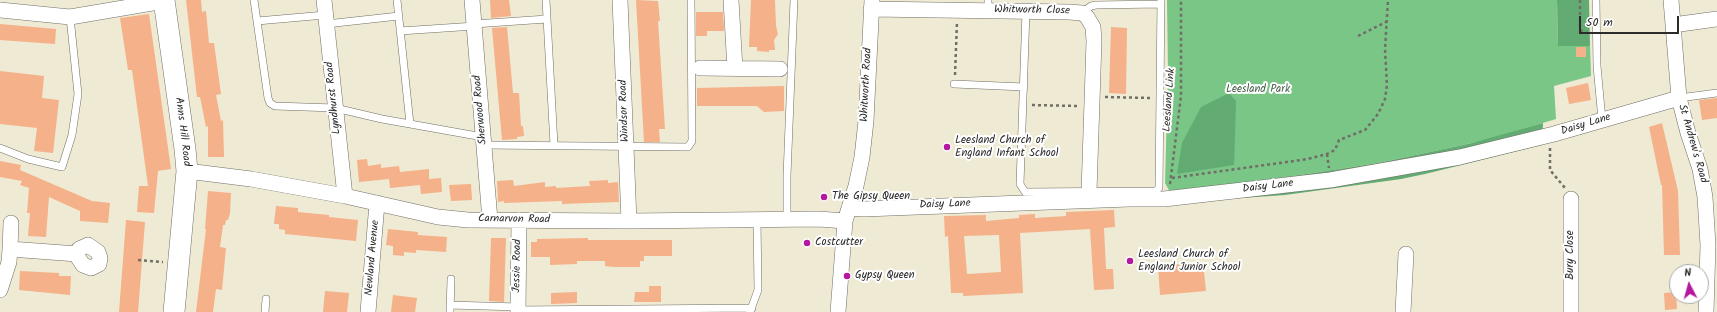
<!DOCTYPE html>
<html>
<head>
<meta charset="utf-8">
<style>
	body { margin:0 }
	#map { position:relative; width:1717px; height:312px; overflow:hidden; background:#efead3; font-family:Kalam,sans-serif }
	canvas { display:block }
	.north { position:absolute; left:1669px; top:264px; width:40px; height:40px; box-sizing:border-box; background:#fff; border:1px solid #aaa; border-radius:50%; rotate:354deg; font-size:11px; font-weight:700; line-height:16px; text-align:center; color:#2b2b2b }
	.north::after { content:''; display:block; margin:auto; width:14px; height:18px; background:#b5179e; clip-path:polygon(50% 0,100% 100%,50% 72%,0 100%) }
	.scale { position:absolute; left:1579px; top:16px; width:100px; height:18px; box-sizing:border-box; border:2px solid #2b2b2b; border-top:0; padding-left:5px; font-size:12px; line-height:14px; white-space:nowrap; color:#2b2b2b; -webkit-text-stroke:3px #fff; paint-order:stroke }
</style>
</head>
<body>
<div id="map">
<canvas width="1717" height="312"></canvas>
<div class="north">N</div>
<div class="scale">50 m</div>
</div>
<script>
const context = document.querySelector('canvas').getContext('2d');
context.lineJoin = 'round';
function fillPath(path, color) {
  context.fillStyle = color;
  context.fill(path, 'evenodd');
}
function toPath(rows) {
  const path = new Path2D();
  for (const r of rows) {
    path.moveTo(r[0], r[1]);
    for (let i = 2; i < r.length; i += 2) path.lineTo(r[i], r[i + 1]);
  }
  return path;
}
function stroke(path, color, width, dash) {
  context.strokeStyle = color;
  context.lineWidth = width;
  context.lineCap = dash ? 'butt' : 'round';
  context.setLineDash(dash || []);
  context.stroke(path);
}
function drawText(font, color, halo, rows, align = 'center') {
  context.font = font + ' Kalam,sans-serif';
  context.lineWidth = 4;
  context.setLineDash([]);
  context.textBaseline = 'middle';
  context.strokeStyle = halo;
  context.fillStyle = color;
  for (const [text, x, y, turn = 0] of rows) {
    context.save();
    context.translate(x, y);
    context.rotate((+turn || 0) * Math.PI / 180);
    context.textAlign = isNaN(turn) ? turn : align;
    if (halo) context.strokeText(text, 0, 0);
    context.fillText(text, 0, 0);
    context.restore();
  }
}
fillPath(toPath([
	[1167,0,1557,0,1558,46,1590,46,1591,76,1554,86,1556,119,1486,140,1378,163,1222,187,1170,192,1165,183,1168,72]
]), '#79c686');
fillPath(toPath([
	[1557,0,1589,0,1590,46,1558,46],
	[1229,93,1236,101,1234,165,1177,174,1182,143,1201,107],
	[1543,123,1542,145,1425,174,1401,179,1285,195,1170,203,1222,187,1378,163,1472,143]
]), '#62ab73');
fillPath(toPath([
	[186,0,201,0,202,12,206,11,209,43,214,43,221,94,216,95,221,121,223,120,224,157,208,157,208,126,206,127,200,97,197,97],
	[490,0,509,0,511,16,491,18],
	[636,0,658,1,660,21,658,21,665,129,659,129,660,142,644,142],
	[751,0,775,0,776,26,778,34,774,40,775,50,769,50,769,52,757,51,757,47,749,47],
	[696,12,723,12,724,31,707,31,707,36,696,36],
	[149,14,171,169,158,171,154,213,137,212,139,186,148,186,132,70,128,70,120,18],
	[0,24,56,29,55,44,0,40],
	[507,27,513,93,519,93,521,126,523,126,524,136,517,137,517,139,502,140,492,28],
	[1111,27,1127,28,1126,94,1109,93],
	[1576,47,1586,47,1586,57,1576,57],
	[0,71,44,76,42,98,59,100,53,153,34,151,37,128,0,124],
	[1588,83,1591,100,1569,104,1566,88],
	[784,86,784,111,764,112,757,106,697,106,697,88],
	[1717,98,1717,118,1702,120,1699,100],
	[1662,123,1678,191,1680,255,1664,255,1662,185,1661,185,1649,127],
	[367,159,368,166,381,164,381,168,399,166,400,172,429,169,429,179,441,178,442,192,421,194,420,185,390,188,389,179,359,182,357,160],
	[0,161,21,165,20,170,92,201,110,203,108,223,80,221,80,211,49,197,46,237,28,236,30,213,27,213,29,188,20,185,22,181,0,177],
	[513,180,514,186,545,182,545,187,556,186,556,188,590,186,589,181,608,180,608,183,618,182,619,202,562,204,562,201,504,203,504,201,498,202,497,181],
	[471,184,472,200,451,201,449,185],
	[208,191,231,193,230,213,228,220,226,220,225,225,223,225,220,247,226,248,222,290,216,289,213,312,196,312,206,229,205,229],
	[276,206,298,208,298,212,329,215,329,217,358,220,356,241,285,234,285,230,279,229,279,224,274,224],
	[1114,210,1115,227,1104,228,1106,269,1113,269,1114,289,1094,290,1090,229,1020,233,1023,293,963,296,963,293,951,293,948,236,945,237,944,216,986,215,986,221,1019,218,1019,215,1035,214,1035,218,1066,216,1066,212],
	[999,235,1001,272,967,274,964,236],
	[126,220,145,222,138,312,119,312],
	[388,229,418,232,418,235,447,237,446,252,416,250,416,253,404,252,404,256,393,255,393,246,386,245],
	[491,238,506,238,504,302,489,301],
	[588,238,588,240,672,240,672,256,644,256,644,261,640,261,640,267,614,267,605,266,605,261,577,261,577,264,550,265,550,257,531,257,531,242,537,242,537,239],
	[1203,262,1206,291,1160,295,1158,266],
	[20,271,59,273,59,276,71,276,70,295,19,290],
	[649,286,661,286,661,302,634,302,635,292,649,292],
	[325,291,349,293,347,312,323,312],
	[577,292,577,303,551,304,551,293],
	[1676,292,1677,309,1665,310,1664,293],
	[393,295,417,298,415,312,391,312]
]), '#f5b189');
const lane = toPath([
	[254,0,268,98,270,103,275,106,335,108,382,119,483,137],
	[397,0,410,124],
	[546,0,554,145],
	[1596,0,1597,66,1602,120],
	[988,11,988,0],
	[1026,11,1020,184,1025,192,1156,191,1159,188,1161,0],
	[1082,13,1091,6,1096,5,1160,4],
	[257,21,325,15],
	[326,24,399,16],
	[474,24,547,19],
	[400,31,475,26],
	[954,84,1024,87],
	[1679,98,1717,93],
	[484,145,688,147,692,141,691,0],
	[0,148,28,159,62,167,72,135,78,94,70,17],
	[787,219,787,176,794,0],
	[450,305,518,307],
	[518,310,752,308],
	[265,312,266,299],
	[450,312,451,279],
	[750,312,758,290,757,220]
]);
const street = toPath([
	[324,0,345,196],
	[472,0,490,220],
	[620,0,629,221],
	[731,0,735,69],
	[1671,0,1679,98,1688,133,1700,169,1705,197,1708,245,1706,312],
	[871,9,1069,12,1082,13,1087,17,1093,27,1094,41,1089,192],
	[0,10,70,17,164,1],
	[1673,25,1717,19],
	[700,68,780,69],
	[187,171,251,179,345,196,438,217,468,220,629,221,819,219,845,221],
	[849,208,864,209,1129,199,1164,199,1330,180,1460,157,1554,134,1679,98],
	[88,245,98,252,100,258,99,264,91,268,83,265,77,256,79,249,88,245],
	[10,249,11,223],
	[0,290,9,262,10,249,77,254],
	[368,312,377,203],
	[518,312,519,220],
	[838,312,845,221,856,186,862,157,866,121,872,0],
	[1403,312,1406,254],
	[1571,312,1571,199]
]);
const secondary = toPath([
	[164,0,185,149,187,171,174,312]
]);
stroke(lane, '#706e66', 8);
stroke(street, '#706e66', 16);
stroke(secondary, '#706e66', 22);
stroke(toPath([
	[1580,0,1580,30,1587,33],
	[1358,36,1386,22],
	[955,75,957,22],
	[1105,97,1152,98],
	[1032,105,1079,106],
	[1550,148,1550,170,1565,188],
	[1327,154,1329,168],
	[1172,178,1308,159,1327,154,1335,150,1339,140,1365,130,1378,114,1385,99,1387,85,1385,49,1388,0],
	[1170,184,1181,96,1181,0],
	[138,260,163,262]
]), '#706e66', 2.5, [3, 3]);
stroke(lane, '#fff', 7);
stroke(street, '#fff', 15);
stroke(secondary, '#fff', 21);
for (const [x, y, r, color] of [
	[947,147,4,"#b5179e"],
	[824,197,4,"#b5179e"],
	[807,243,4,"#b5179e"],
	[1130,261,4,"#b5179e"],
	[847,276,4,"#b5179e"]
]) {
  const dot = new Path2D();
  dot.arc(x, y, r, 0, 2 * Math.PI);
  context.fillStyle = color;
  context.fill(dot);
  stroke(dot, '#fff', 1.5);
}
drawText('11px', '#2b2b2b', '#fff', [
	["Whitworth Close",1032,11,1],
	["Whitworth Road",867,85,-87],
	["Lyndhurst Road",334,98,-96],
	["Leesland Link",1170,100,-86],
	["Sherwood Road",481,110,-95],
	["Windsor Road",625,111,-92],
	["Daisy Lane",1586,125,-17],
	["Anns Hill Road",182,132,83],
	["St Andrew's Road",1692,144,74],
	["Daisy Lane",1268,187,-7],
	["Daisy Lane",945,205,-2],
	["Carnarvon Road",514,220,1],
	["Bury Close",1571,255,-90],
	["Newland Avenue",373,258,-85],
	["Jessie Road",518,266,-89]
]);
drawText('11px', '#46614b', '#fff', [
	["Leesland Park",1258,90]
]);
drawText('11px', '#2b2b2b', '#fff', [
	["Leesland Church of",955,141],
	["England Infant School",955,154],
	["The Gipsy Queen",832,197],
	["Costcutter",815,243],
	["Leesland Church of",1138,255],
	["England Junior School",1138,268],
	["Gypsy Queen",855,276]
], 'left');
</script>
</body>
</html>
